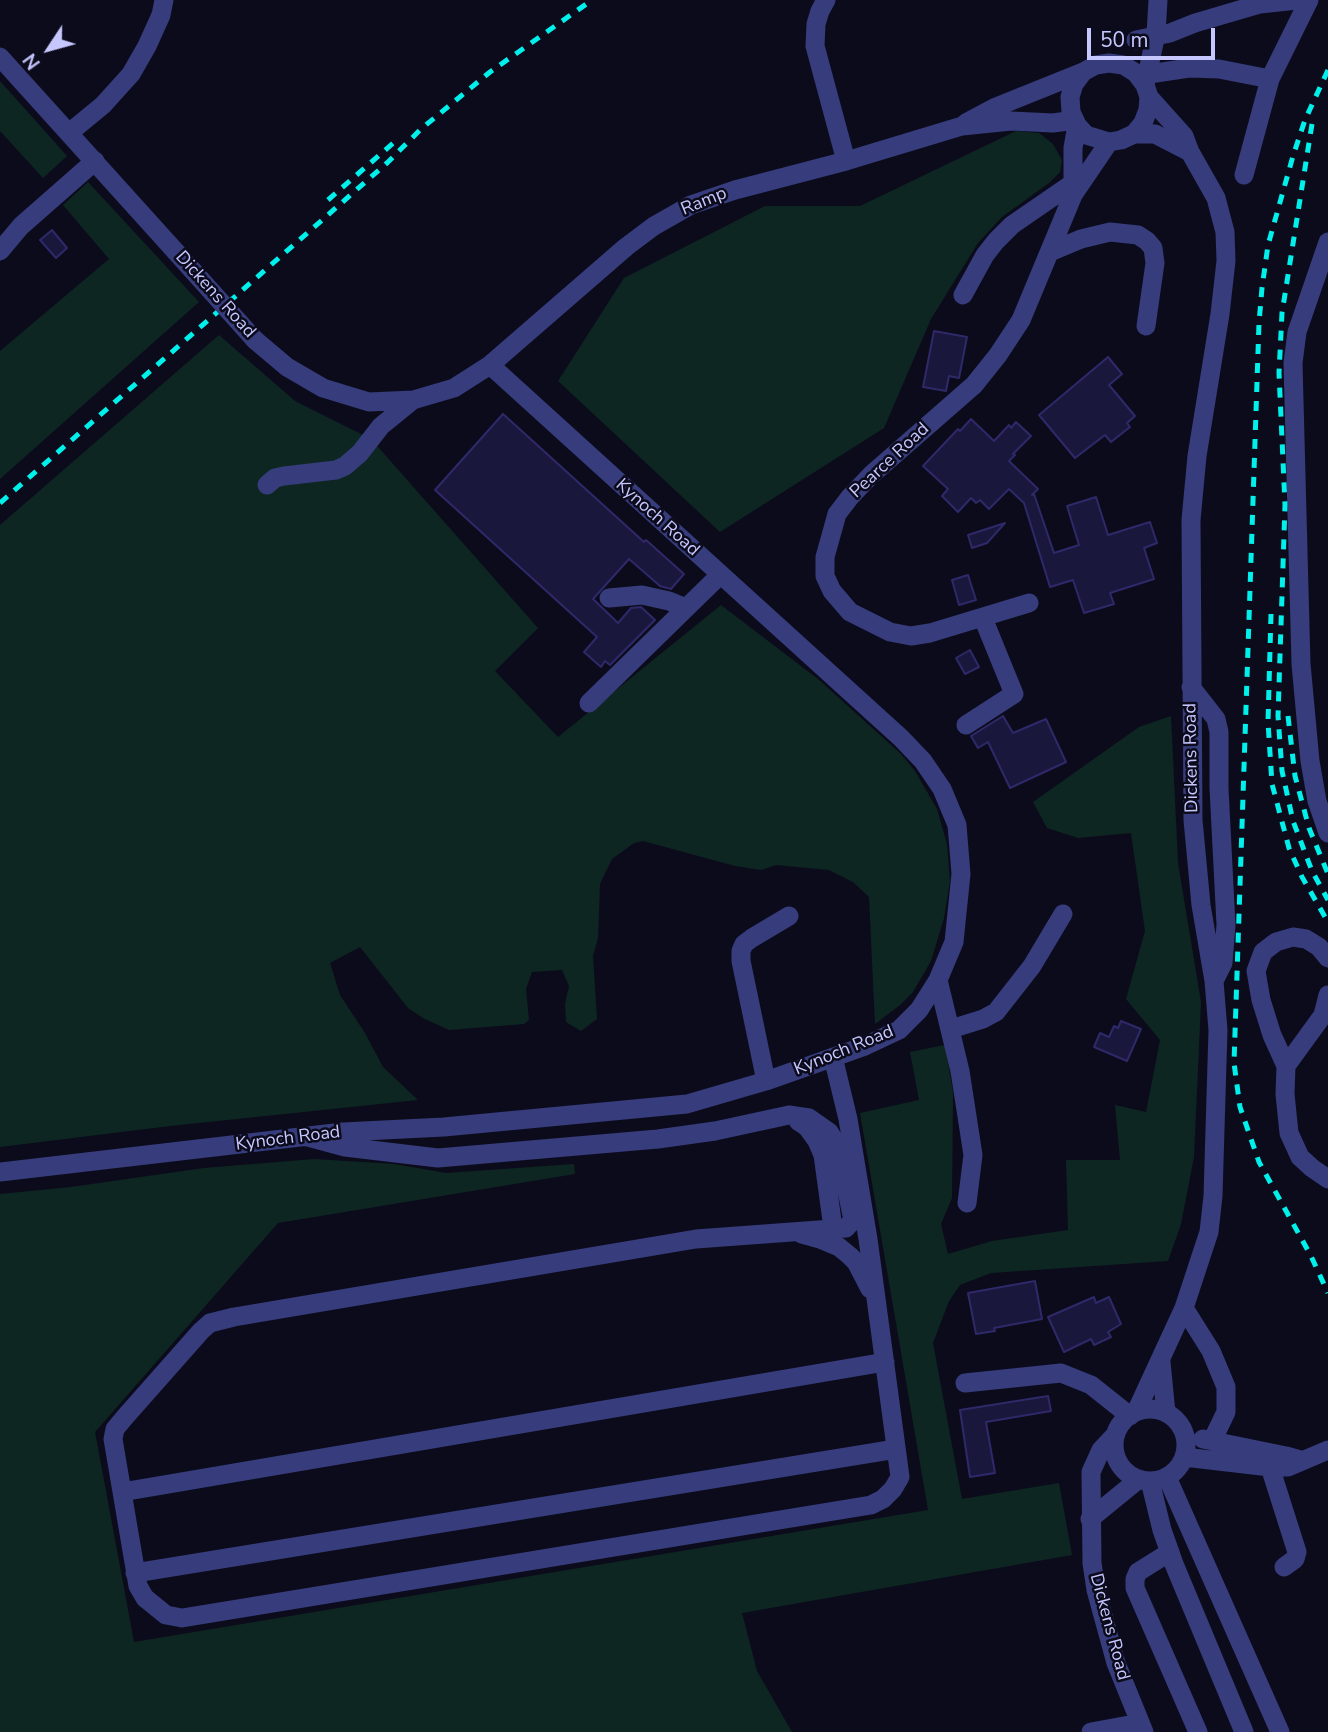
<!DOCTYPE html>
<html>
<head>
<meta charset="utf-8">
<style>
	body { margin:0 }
	#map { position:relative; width:1328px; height:1732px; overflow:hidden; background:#0c0b1c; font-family:"Nunito Sans",sans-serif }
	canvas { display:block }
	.north { position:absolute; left:14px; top:14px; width:70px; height:70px; -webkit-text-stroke:5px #0c0b1c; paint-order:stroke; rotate:234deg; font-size:19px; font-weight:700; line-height:28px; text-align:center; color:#c7c7ff }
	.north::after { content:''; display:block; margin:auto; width:24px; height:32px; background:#c7c7ff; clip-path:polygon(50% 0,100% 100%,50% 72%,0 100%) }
	.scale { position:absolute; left:1087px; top:28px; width:128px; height:32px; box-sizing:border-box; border:4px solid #c7c7ff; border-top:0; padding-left:9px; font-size:21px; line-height:24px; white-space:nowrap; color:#c7c7ff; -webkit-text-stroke:5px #0c0b1c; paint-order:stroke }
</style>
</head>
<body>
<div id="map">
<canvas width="1328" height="1732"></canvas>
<div class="north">N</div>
<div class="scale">50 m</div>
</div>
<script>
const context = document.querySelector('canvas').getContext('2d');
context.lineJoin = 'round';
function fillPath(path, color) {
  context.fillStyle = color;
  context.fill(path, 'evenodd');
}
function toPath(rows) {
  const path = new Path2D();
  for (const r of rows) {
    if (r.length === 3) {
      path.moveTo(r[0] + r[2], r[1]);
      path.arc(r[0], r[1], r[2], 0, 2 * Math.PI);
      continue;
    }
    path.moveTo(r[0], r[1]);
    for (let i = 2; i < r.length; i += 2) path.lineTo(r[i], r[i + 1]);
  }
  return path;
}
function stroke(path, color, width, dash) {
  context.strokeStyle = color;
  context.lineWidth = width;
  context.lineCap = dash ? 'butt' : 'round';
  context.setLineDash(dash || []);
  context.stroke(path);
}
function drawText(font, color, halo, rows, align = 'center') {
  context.font = font + ' "Nunito Sans",sans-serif';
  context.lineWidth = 5;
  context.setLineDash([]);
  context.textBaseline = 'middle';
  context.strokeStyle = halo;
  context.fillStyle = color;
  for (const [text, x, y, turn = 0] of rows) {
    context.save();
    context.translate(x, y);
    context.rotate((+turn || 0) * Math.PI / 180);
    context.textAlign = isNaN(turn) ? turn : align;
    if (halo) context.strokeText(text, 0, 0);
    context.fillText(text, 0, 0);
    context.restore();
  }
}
fillPath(toPath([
	[0,81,67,156,43,178,0,131],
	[1016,131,1039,133,1053,144,1062,160,1060,172,1049,183,1002,217,978,243,931,319,884,428,720,532,558,381,624,278,765,206,860,206],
	[88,182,199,302,0,479,0,351,109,259,63,205],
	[219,335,295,401,371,439,538,628,495,671,558,737,721,605,818,679,901,754,915,771,937,809,947,844,950,881,944,918,931,961,913,992,900,1005,875,1024,869,897,853,882,829,870,776,865,761,870,735,866,643,841,634,843,612,859,600,884,598,938,593,956,597,1019,581,1031,566,1022,565,1004,569,986,562,970,532,972,526,989,529,1020,524,1024,449,1030,423,1018,408,1008,360,947,330,963,340,995,365,1033,383,1067,418,1100,170,1126,0,1147,0,525],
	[1171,716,1178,863,1201,1002,1194,1157,1181,1224,1168,1261,991,1273,960,1285,949,1301,933,1343,962,1499,1059,1483,1072,1555,742,1613,757,1671,792,1732,0,1732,0,1194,71,1187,204,1168,315,1159,394,1164,446,1173,574,1164,575,1174,278,1223,95,1432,134,1642,928,1510,860,1113,919,1100,910,1052,945,1045,953,1092,952,1198,941,1224,948,1254,992,1241,1068,1230,1066,1160,1120,1160,1115,1105,1146,1112,1160,1040,1126,999,1145,931,1131,833,1078,838,1047,828,1033,802,1139,727]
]), '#0e2622');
const building = toPath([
	[52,230,67,248,56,258,40,240,52,230],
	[934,331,967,337,959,378,949,376,946,391,923,387,934,331],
	[1108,357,1122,374,1109,385,1135,416,1127,423,1130,427,1111,442,1105,435,1075,458,1039,415,1108,357],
	[503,414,644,542,646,540,684,574,671,589,660,586,629,559,593,599,618,623,631,608,641,607,655,620,610,665,605,661,601,667,584,652,597,637,435,490,503,414],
	[971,419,994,441,1009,425,1011,428,1016,422,1031,436,1013,454,1015,455,1009,461,1038,489,1032,495,1034,494,1054,553,1079,545,1067,506,1096,497,1108,535,1150,522,1157,543,1144,548,1154,579,1110,593,1114,604,1084,613,1073,580,1050,587,1024,503,1009,489,989,509,980,500,976,503,971,498,958,512,942,496,948,489,923,466,958,429,960,431,971,419],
	[1005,523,987,543,972,548,968,535,1005,523],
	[968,575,976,600,959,605,952,580,968,575],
	[970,650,979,667,965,674,956,658,970,650],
	[1003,716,1013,733,1046,719,1066,762,1010,788,988,742,978,748,971,736,1003,716],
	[1121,1021,1141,1029,1127,1061,1094,1047,1100,1033,1109,1037,1114,1026,1118,1028,1121,1021],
	[1035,1281,1042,1319,994,1328,995,1331,976,1334,968,1293,1035,1281],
	[1094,1297,1096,1303,1109,1297,1121,1324,1108,1332,1111,1337,1094,1345,1091,1339,1064,1352,1048,1317,1094,1297],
	[1048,1396,1051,1411,986,1422,995,1473,970,1477,960,1410,1048,1396]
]);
fillPath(building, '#1a173d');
stroke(building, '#2e2969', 2);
stroke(toPath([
	[826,0,820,11,816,24,815,46,846,161],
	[1136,40,1170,33,1195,23,1260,4,1297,0],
	[0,57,176,252],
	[1149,74,1189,68,1219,69,1270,79],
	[1145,85,1156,34,1158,0],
	[966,123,996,107,1083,72],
	[69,133,103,105,131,74,147,46,161,15,164,0],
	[1134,134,1143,123,1148,110,1149,97,1145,85,1136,73,1123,65,1109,63,1096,65,1083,72,1074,84,1070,97,1071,112,1077,125,1086,135,1109,142,1121,140,1134,134,1155,134,1190,152],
	[1244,175,1270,79,1309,0],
	[1073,194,1073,148,1077,125],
	[1328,242,1297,332,1293,363,1301,664,1310,761,1317,801,1328,833],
	[0,251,21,226,95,161],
	[1050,252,1081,239,1110,232,1138,235,1147,241,1153,248,1155,263,1146,326],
	[963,295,985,255,996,241,1012,225,1073,183],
	[255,340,287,367,323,388,369,402,413,400,454,388,490,365,626,247,654,226,691,205,735,190,846,161,962,126,1011,121,1053,123,1075,120],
	[267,485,275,478,284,476,336,470,345,466,360,453,381,426,413,400],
	[609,598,642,595,669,601,686,608],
	[1029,603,930,633,911,636,890,632,850,612,832,591,825,576,825,557,837,514,850,497,871,475,974,385,998,355,1021,320,1073,195,1109,142],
	[1191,687,1216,719,1219,732,1219,788,1226,925,1223,963,1215,979],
	[589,703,720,575],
	[966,725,1014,694,983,618],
	[1328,958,1319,947,1306,939,1293,937,1276,942,1263,952,1256,971,1261,1000,1272,1035,1286,1066,1285,1094,1289,1133,1300,1157,1312,1168,1328,1179],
	[938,980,960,1071,973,1155,967,1203],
	[951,1029,983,1019,996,1012,1032,966,1063,914],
	[1286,1066,1323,1015,1328,995],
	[766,1081,741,961,741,951,744,944,752,938,789,916],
	[798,1121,807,1127,817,1141,823,1155,833,1228],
	[308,1137,345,1147,438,1158,658,1139,715,1131,789,1115,809,1118,829,1132,838,1147,853,1220,846,1228,696,1239,234,1317,210,1323,201,1331,125,1417,115,1429,113,1439,138,1586,145,1598,166,1615,182,1618,871,1505,883,1499,893,1489,900,1477,868,1239,848,1119,833,1057],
	[0,1172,343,1132,444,1127,687,1104,766,1081,865,1046,899,1030,919,1010,938,980,954,942,961,874,957,825,942,789,923,761,901,738,490,365],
	[802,1234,820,1239,839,1247,850,1256,856,1262,870,1289],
	[1184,1308,1211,1351,1226,1387,1226,1412,1212,1441],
	[1161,1362,1166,1413],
	[965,1383,1061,1373,1091,1385,1130,1416],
	[1150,1445,36],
	[1136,1412,1184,1308,1209,1232,1213,1196,1218,1030,1214,981,1201,905,1193,820,1191,520,1197,456,1220,314,1226,261,1225,232,1216,198,1190,152,1184,136,1149,97],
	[1116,1434,1101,1450,1091,1472,1092,1563,1096,1590,1116,1663,1144,1732],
	[1203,1439,1286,1456,1300,1460],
	[1184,1457,1270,1467,1288,1467,1328,1450],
	[1270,1467,1297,1552,1295,1559,1284,1567],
	[1167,1477,1280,1732],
	[1150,1481,1162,1530,1174,1564,1244,1732],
	[122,1492,885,1362],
	[1090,1519,1139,1479],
	[1170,1552,1138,1572,1135,1579,1135,1588,1198,1732],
	[135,1573,896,1449],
	[1091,1732,1140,1723]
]), '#363c7c', 19);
stroke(toPath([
	[1328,70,1305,120,1293,156,1268,245,1262,288,1259,323,1234,1063,1240,1107,1259,1162,1311,1256,1328,1293],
	[1312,124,1282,313,1279,373,1285,505,1278,716,1282,771,1293,821,1312,871,1328,900],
	[328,200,399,138],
	[0,503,387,163,421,129,490,72,592,0],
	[1271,614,1268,722,1272,784,1289,848,1302,877,1328,922],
	[1288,716,1295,776,1309,828,1328,874]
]), '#00f1eb', 5, [10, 9]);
stroke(toPath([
	[176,252,255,340]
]), '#363c7c', 19);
drawText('18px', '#c7c7ff', '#0c0b1c', [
	["Ramp",704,202,-22],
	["Dickens Road",215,295,48],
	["Pearce Road",890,461,-43],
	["Kynoch Road",657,518,42],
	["Dickens Road",1192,758,-91],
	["Kynoch Road",844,1051,-22],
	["Kynoch Road",288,1139,-7],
	["Dickens Road",1109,1627,75]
]);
</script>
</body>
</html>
